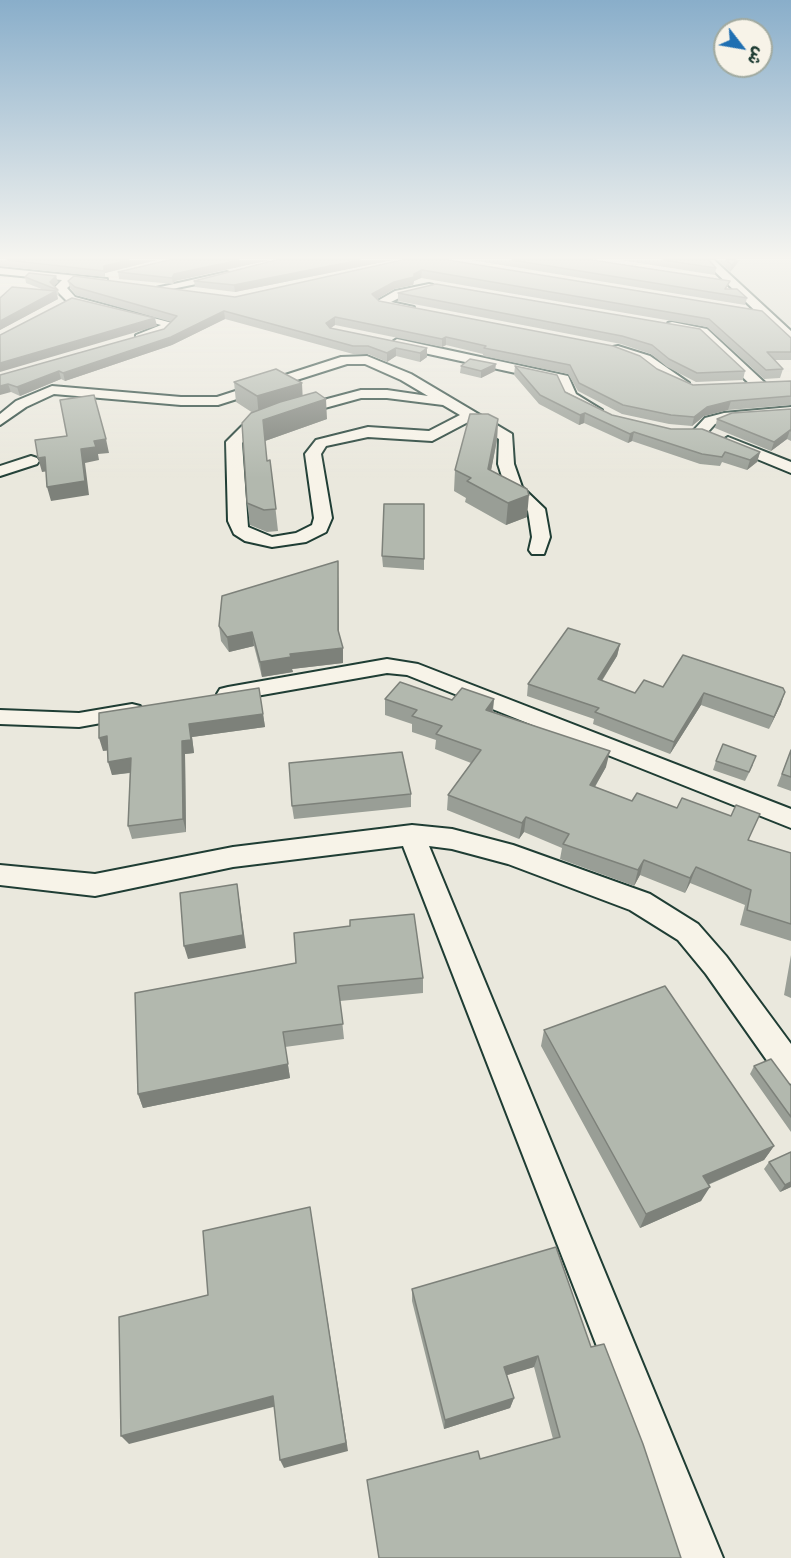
<!DOCTYPE html>
<html>
<head>
<meta charset="utf-8">
<style>
	body { margin:0 }
	#map { position:relative; width:791px; height:1558px; overflow:hidden; background:#eae8dd; font-family:"Patrick Hand","Playpen Sans Arabic",sans-serif }
	canvas { display:block }
	.north { position:absolute; left:713px; top:18px; width:60px; height:60px; box-sizing:border-box; background:#f7f3e8; border:2px solid #a1aaa0; border-radius:50%; rotate:121deg; font-size:16px; font-weight:700; line-height:24px; text-align:center; color:#1f3d34 }
	.north::after { content:''; display:block; margin:auto; width:21px; height:27px; background:#1f6fb2; clip-path:polygon(50% 0,100% 100%,50% 72%,0 100%) }
</style>
</head>
<body>
<div id="map">
<canvas width="791" height="1558"></canvas>
<div class="north">ش</div>
</div>
<script>
const context = document.querySelector('canvas').getContext('2d');
context.lineJoin = 'round';
function fillPath(path, color) {
  context.fillStyle = color;
  context.fill(path, 'evenodd');
}
function toPath(rows) {
  const path = new Path2D();
  for (const r of rows) {
    path.moveTo(r[0], r[1]);
    for (let i = 2; i < r.length; i += 2) path.lineTo(r[i], r[i + 1]);
  }
  return path;
}
function stroke(path, color, width, dash) {
  context.strokeStyle = color;
  context.lineWidth = width;
  context.lineCap = dash ? 'butt' : 'round';
  context.setLineDash(dash || []);
  context.stroke(path);
}
fillPath(toPath([
	[708,260,791,260,791,325,775,323]
]), '#d9dacf');
const street = toPath([
	[703,260,714,260,791,331,791,342,786,341,703,260],
	[0,268,107,279,107,283,103,284,74,282,67,288,75,297,176,324,165,335,136,341,136,335,161,325,67,301,54,288,62,280,0,274,0,268],
	[227,272,233,275,231,277,162,291,156,288,227,272],
	[429,284,433,285,433,289,403,296,391,302,414,307,414,313,374,303,395,291,429,284],
	[672,322,707,329,765,383,765,389,755,389,699,335,668,329,668,323,672,322],
	[397,339,568,376,576,394,602,410,595,414,590,413,565,399,557,382,392,346,391,343,397,339],
	[618,346,650,356,689,383,687,386,677,386,640,362,613,353,613,347,618,346],
	[367,356,411,374,512,434,514,464,522,487,545,509,550,537,544,554,532,554,529,550,532,537,528,511,506,489,498,464,499,439,470,421,432,441,368,437,326,446,321,454,332,518,326,532,306,542,272,547,245,541,234,534,228,521,226,442,242,426,271,414,361,390,387,390,428,396,401,380,365,364,347,364,218,405,181,405,54,394,26,407,0,425,0,414,16,401,52,386,181,397,217,397,341,357,367,356],
	[361,398,387,398,443,405,460,415,429,431,368,427,316,440,305,454,314,518,312,525,296,533,272,537,248,527,242,443,252,432,281,420,361,398],
	[791,407,791,415,729,420,715,424,706,434,701,436,693,431,705,418,724,413,791,407],
	[728,437,791,462,791,473,723,445,720,442,728,437],
	[31,456,37,458,39,461,37,464,0,476,0,466,31,456],
	[387,659,418,664,791,809,791,828,407,675,387,673,228,701,220,699,217,694,220,689,228,687,387,659],
	[132,704,140,706,143,711,140,716,79,727,0,724,0,710,79,713,132,704],
	[412,825,452,829,513,845,650,894,698,924,726,956,791,1044,791,1084,780,1079,706,974,678,940,630,910,508,864,452,849,429,846,723,1558,679,1558,403,846,233,867,95,896,0,885,0,865,95,874,233,847,412,825]
]);
stroke(street, '#1f3d34', 4);
fillPath(street, '#f7f3e8');
fillPath(toPath([
	[0,260,157,260,105,273,105,277,0,266],
	[169,260,270,260,175,281,173,284,119,279,118,272],
	[276,260,393,260,235,292,195,287,194,281],
	[448,260,791,338,791,360,775,360,783,369,780,378,764,379,707,327,421,278,414,281,413,285,394,289,377,299,379,301,657,369,693,385,791,381,791,405,728,410,704,416,692,426,669,424,622,414,578,391,568,374,483,356,483,354,446,345,442,347,335,325,330,328,427,348,427,357,420,362,396,356,387,362,368,354,353,354,225,319,172,345,65,381,61,379,20,396,11,392,0,375,164,329,171,322,76,295,70,288,68,281,235,297],
	[471,260,592,260,728,289,747,298,745,305],
	[620,260,709,260,716,268,715,275],
	[718,260,740,260,730,272],
	[25,277,58,282,54,286,58,290,59,296,57,295,58,299,0,330,0,298,44,290,26,283],
	[398,293,700,329,745,371,743,380,696,382,667,367,651,354,621,344,398,301],
	[461,366,495,371,481,378,460,373],
	[515,366,612,415,760,452,757,462,747,470,722,462,720,466,700,464,632,441,628,443,584,423,579,425,539,404,514,375],
	[234,382,303,396,327,419,265,441,267,461,270,460,278,531,267,532,250,525,247,503,253,413,236,402],
	[791,409,791,441,787,439,771,451,715,428,717,419],
	[498,419,497,440,491,470,527,517,506,525,465,502,466,498,454,491,455,470],
	[382,556,424,559,424,570,383,567],
	[338,561,339,633,343,663,292,669,293,672,262,677,254,646,229,652,221,641,219,626],
	[620,644,617,656,602,681,635,693,663,687,781,704,769,729,701,705,670,754,593,724,594,719,527,696,528,684],
	[259,688,265,727,192,737,194,753,185,754,186,832,132,839,128,826,130,773,112,775,108,750,103,751],
	[385,699,452,700,494,699,493,712,606,767,595,787,632,801,749,840,791,853,791,941,740,925,745,905,690,883,685,893,640,875,634,886,560,859,562,848,524,832,519,839,447,810,448,795,471,763,435,749,436,740,412,732,412,724,385,715],
	[791,750,791,791,777,786],
	[716,761,753,765,745,781,713,770],
	[411,794,411,807,294,819,292,806],
	[791,955,791,998,784,995],
	[423,978,423,993,340,1001,344,1039,285,1047,290,1078,143,1108,138,1094,135,993],
	[544,1030,774,1146,764,1160,708,1185,701,1201,640,1228,541,1046],
	[754,1066,791,1086,791,1132,750,1074],
	[791,1152,791,1187,780,1192,764,1169,769,1162],
	[412,1289,591,1347,643,1444,480,1459,553,1439,534,1367,507,1375,514,1398,510,1408,444,1429,412,1301]
]), '#999e96');
fillPath(toPath([
	[129,260,157,260,105,273,105,277,104,266],
	[239,260,270,260,175,281,173,284,172,278,174,274],
	[360,260,393,260,235,292,234,285],
	[736,260,740,260,730,272,732,265],
	[422,270,421,278,414,281,413,285,394,289,372,302,372,294,394,282],
	[56,276,58,282,52,288,50,282],
	[56,291,58,299,0,330,0,321],
	[224,311,225,319,172,345,65,381,63,373],
	[335,317,335,325,327,331,326,323],
	[155,318,157,326,0,372,0,363],
	[446,337,446,345,442,347,442,339],
	[396,348,396,356,387,362,387,353],
	[427,348,427,357,420,362,420,353],
	[496,364,495,371,481,378,481,371],
	[59,371,61,379,20,396,17,387],
	[302,383,303,403,259,417,257,396],
	[8,384,11,392,0,395,0,386],
	[326,399,327,419,265,441,263,420],
	[731,401,728,410,704,416,692,426,694,417,707,407],
	[585,413,584,423,579,425,580,415],
	[498,419,497,440,487,491,488,469],
	[790,430,787,439,771,451,774,442],
	[634,432,632,441,628,443,630,434],
	[106,439,109,453,98,454,99,460,85,463,89,495,51,501,47,487,81,449,94,441],
	[760,452,757,462,747,470,750,460],
	[45,457,49,471,42,472,38,458],
	[529,495,527,517,506,525,508,503],
	[338,561,338,576,339,645,338,630],
	[252,632,254,646,229,652,227,637],
	[620,644,617,656,595,691,598,679],
	[343,648,343,663,292,669,293,672,262,677,260,662,290,654],
	[785,692,781,704,769,729,774,717],
	[704,693,701,705,670,754,674,742],
	[494,699,492,714,486,710],
	[263,714,265,727,192,737,194,753,185,754,186,832,183,819,182,741,189,724],
	[107,736,111,750,103,751,99,738],
	[610,751,606,767,587,800,590,785],
	[131,758,135,772,112,775,108,762],
	[526,817,524,832,519,839,522,823],
	[644,860,640,875,634,886,638,870],
	[696,867,690,883,685,893,690,878],
	[237,884,246,948,188,959,184,946],
	[283,1032,290,1078,143,1108,138,1094],
	[774,1146,764,1160,695,1190,703,1176],
	[791,1182,791,1187,780,1192,785,1185],
	[710,1187,701,1201,640,1228,646,1214],
	[310,1207,348,1451,284,1468,280,1460],
	[538,1356,534,1367,501,1377,504,1367],
	[273,1396,277,1406,129,1444,121,1436],
	[514,1398,510,1408,444,1429,445,1420]
]), '#7d817a');
const building = toPath([
	[7,260,129,260,104,266,104,271,7,260],
	[169,260,239,260,174,274,172,278,118,272,169,260],
	[276,260,360,260,234,285,194,281,276,260],
	[402,260,448,260,762,311,791,338,791,352,767,352,783,369,766,370,709,319,422,270,414,274,414,277,394,282,372,294,379,301,613,346,640,356,657,369,693,385,791,381,791,396,731,401,707,407,694,417,671,415,623,405,579,383,570,365,484,348,486,346,446,337,442,339,335,317,326,323,330,328,427,348,420,353,396,348,387,353,368,346,353,346,224,311,171,337,63,373,59,371,17,387,8,384,0,386,0,375,164,329,177,316,75,287,68,281,74,276,235,297,402,260],
	[512,260,592,260,730,281,725,289,737,289,747,298,512,260],
	[663,260,709,260,716,268,663,260],
	[726,260,736,260,732,265,726,260],
	[29,273,56,276,50,282,58,290,25,277,29,273],
	[436,284,700,329,745,371,697,373,669,359,652,345,622,336,398,293,436,284],
	[12,287,56,291,0,321,0,298,12,287],
	[72,298,155,318,0,363,0,335,72,298],
	[470,359,496,364,481,371,461,366,470,359],
	[515,366,557,375,565,392,612,415,671,429,702,429,760,452,750,460,725,452,722,457,702,454,634,432,630,434,585,413,580,415,540,395,515,366],
	[276,369,302,383,257,396,234,382,276,369],
	[316,392,326,399,263,420,267,461,270,460,276,509,264,510,247,503,242,423,251,413,280,402,316,392],
	[94,395,106,439,94,441,96,447,81,449,85,481,47,487,45,457,38,458,35,440,67,436,60,400,94,395],
	[791,409,791,431,790,430,774,442,717,419,732,413,791,409],
	[470,414,488,414,498,419,488,469,527,489,529,495,508,503,467,481,471,478,455,470,470,414],
	[384,504,424,504,424,559,382,556,384,504],
	[338,561,338,630,343,648,290,654,291,657,260,662,252,632,227,637,219,626,222,596,338,561],
	[568,628,620,644,598,679,635,693,644,680,663,687,683,655,783,688,785,692,774,717,704,693,674,742,595,712,599,708,528,684,568,628],
	[400,682,452,700,462,688,494,699,486,710,610,751,590,785,632,801,637,793,677,808,682,798,731,816,736,805,760,814,748,840,791,853,791,924,747,910,751,890,696,867,690,878,644,860,638,870,563,844,569,834,526,817,522,823,448,795,481,750,436,734,442,726,412,716,417,710,385,699,400,682],
	[259,688,263,714,189,724,191,740,182,741,183,819,128,826,131,758,108,762,107,736,99,738,99,713,259,688],
	[723,744,756,756,749,772,716,761,723,744],
	[791,750,791,777,782,774,791,750],
	[402,752,411,794,292,806,289,763,402,752],
	[237,884,243,935,184,946,180,893,237,884],
	[414,914,423,978,338,986,343,1024,283,1032,288,1064,138,1094,135,993,296,963,294,933,350,926,350,920,414,914],
	[665,986,774,1146,703,1176,710,1187,646,1214,544,1030,665,986],
	[771,1059,791,1086,791,1117,754,1066,771,1059],
	[791,1152,791,1182,785,1185,769,1162,791,1152],
	[310,1207,346,1443,280,1460,273,1396,121,1436,119,1317,208,1295,203,1231,310,1207],
	[556,1247,591,1347,604,1344,643,1444,681,1558,379,1558,367,1480,478,1451,480,1459,560,1437,538,1356,504,1367,514,1398,445,1420,412,1289,556,1247]
]);
fillPath(building, '#b2b8ae');
stroke(building, '#7d817a', 1.5);
const sky = context.createLinearGradient(0, 0, 0, 478);
sky.addColorStop(0, '#89aeca');
sky.addColorStop(0.54, '#f6f5f0');
sky.addColorStop(1, '#f6f5f000');
context.fillStyle = sky;
context.fillRect(0, 0, 791, 478);
</script>
</body>
</html>
